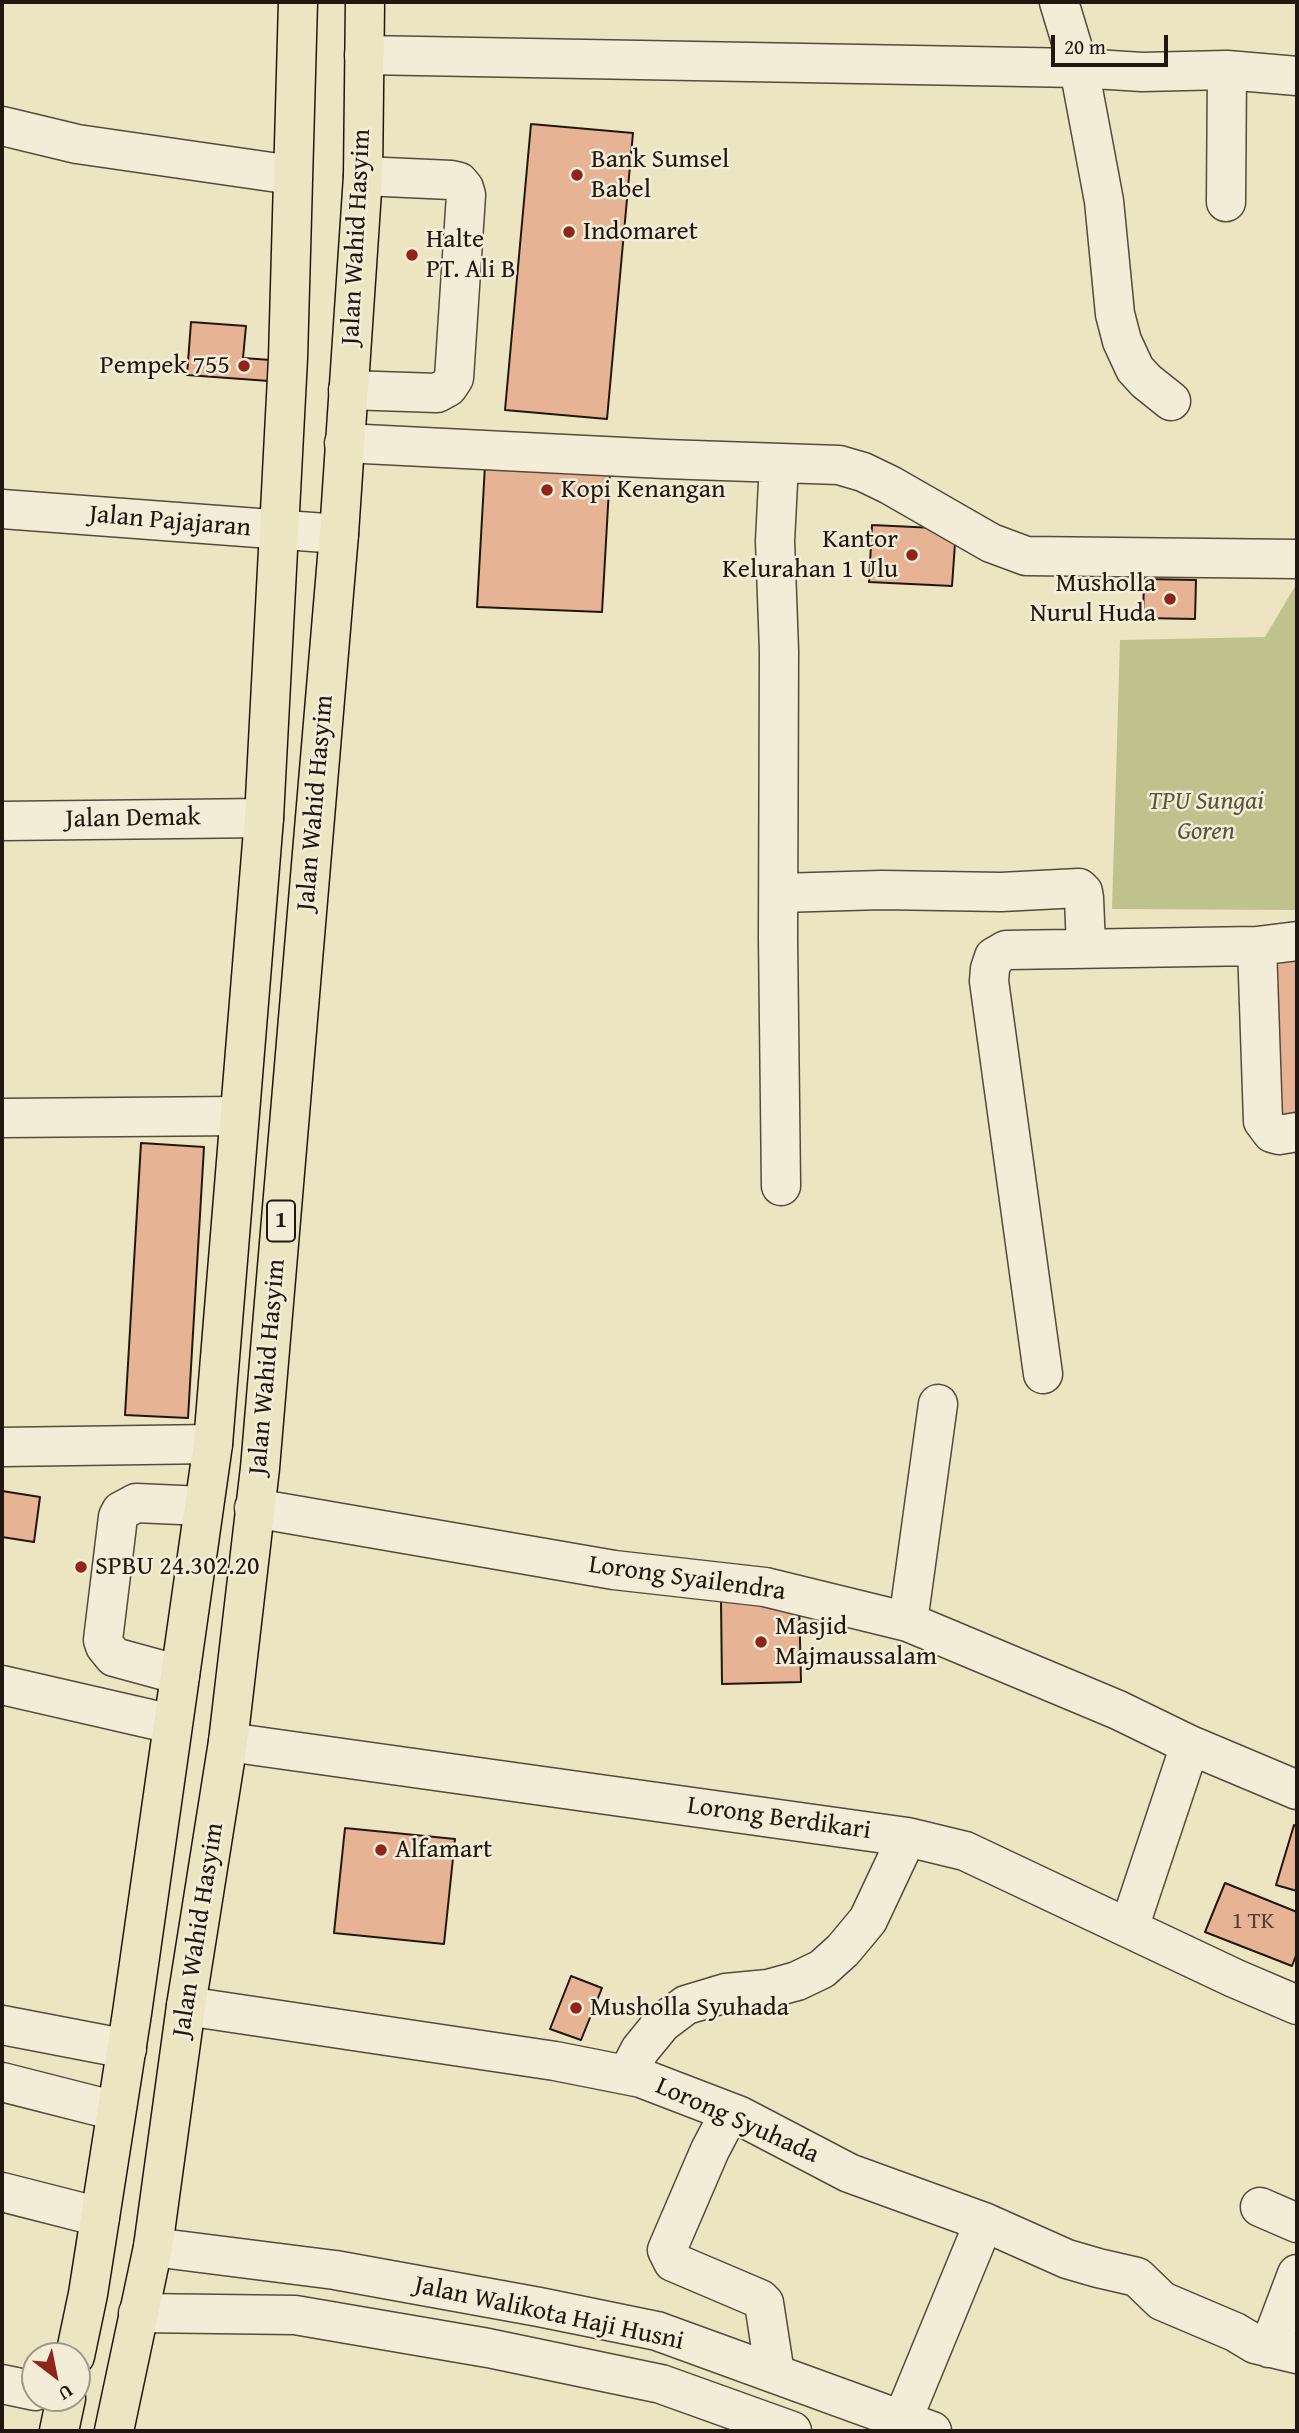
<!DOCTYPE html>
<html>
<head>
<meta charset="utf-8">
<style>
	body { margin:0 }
	#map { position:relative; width:1299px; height:2433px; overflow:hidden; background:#ede4c2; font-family:"Gentium Book Plus",serif }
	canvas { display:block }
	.frame { position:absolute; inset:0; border:4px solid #221710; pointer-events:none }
	.north { position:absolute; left:21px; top:2342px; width:70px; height:70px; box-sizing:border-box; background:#f3edd7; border:2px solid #9f9787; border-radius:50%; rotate:148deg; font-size:19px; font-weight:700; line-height:28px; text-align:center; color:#221710 }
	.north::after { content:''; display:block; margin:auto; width:24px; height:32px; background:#8f2418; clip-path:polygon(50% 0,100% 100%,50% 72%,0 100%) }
	.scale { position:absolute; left:1051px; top:35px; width:117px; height:32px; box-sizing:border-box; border:4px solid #221710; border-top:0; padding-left:9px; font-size:21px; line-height:24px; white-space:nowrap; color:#221710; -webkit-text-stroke:5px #f3edd7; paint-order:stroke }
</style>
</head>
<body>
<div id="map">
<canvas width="1299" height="2433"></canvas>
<div class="frame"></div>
<div class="north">U</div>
<div class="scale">20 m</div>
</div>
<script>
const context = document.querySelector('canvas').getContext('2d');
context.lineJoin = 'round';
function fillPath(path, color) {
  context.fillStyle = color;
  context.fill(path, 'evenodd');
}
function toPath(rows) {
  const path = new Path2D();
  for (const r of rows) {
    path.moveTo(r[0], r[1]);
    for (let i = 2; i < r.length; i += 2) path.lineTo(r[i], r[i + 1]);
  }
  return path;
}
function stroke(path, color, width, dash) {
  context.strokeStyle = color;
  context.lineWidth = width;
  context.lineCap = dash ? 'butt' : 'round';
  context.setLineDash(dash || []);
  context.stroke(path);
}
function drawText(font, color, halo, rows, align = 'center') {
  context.font = font + ' "Gentium Book Plus",serif';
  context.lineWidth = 5;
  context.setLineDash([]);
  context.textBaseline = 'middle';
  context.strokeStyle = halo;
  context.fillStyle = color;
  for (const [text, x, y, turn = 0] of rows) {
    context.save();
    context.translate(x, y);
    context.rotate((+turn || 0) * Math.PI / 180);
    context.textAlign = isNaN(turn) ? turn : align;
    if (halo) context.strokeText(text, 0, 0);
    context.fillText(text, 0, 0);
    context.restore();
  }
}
fillPath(toPath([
	[1297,583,1297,910,1112,909,1120,640,1265,637]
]), '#c0c28e');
const building = toPath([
	[531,124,633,133,607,419,505,410,531,124],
	[191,322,246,326,243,358,271,360,269,381,187,375,191,322],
	[485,465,610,471,602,612,477,607,485,465],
	[872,525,956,529,952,586,869,582,872,525],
	[1144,579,1196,580,1195,619,1143,618,1144,579],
	[1297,955,1297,1119,1279,1120,1271,956,1297,955],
	[141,1143,204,1147,188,1418,125,1415,141,1143],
	[2,1491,40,1497,34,1542,2,1537,2,1491],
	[799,1600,801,1682,722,1684,721,1601,799,1600],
	[1294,1825,1297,1826,1297,1891,1276,1885,1294,1825],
	[345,1828,455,1839,444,1944,334,1933,345,1828],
	[1225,1883,1297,1912,1297,1953,1292,1966,1205,1932,1225,1883],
	[571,1976,602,1988,581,2040,550,2029,571,1976]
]);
fillPath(building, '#e6b394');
stroke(building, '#221710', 2);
const minor = toPath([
	[1059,2,1079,68,1104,201,1115,314,1122,341,1135,369,1146,381,1171,401],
	[364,55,1079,68,1142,72,1227,70,1297,76],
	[2,126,77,144,292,175],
	[1226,202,1227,70],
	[348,390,437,393,448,387,454,378,466,195,464,188,459,182,451,180,363,176],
	[344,443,664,459,839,465,863,472,890,485,991,543,1026,556,1297,559],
	[779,463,775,541,779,651,778,938,781,1186],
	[2,509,339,534],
	[2,821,264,818],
	[779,893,882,890,1001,892,1079,888,1083,892,1084,898,1086,947],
	[1257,946,1263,1121,1272,1133,1279,1135,1297,1132],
	[2,1118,239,1116],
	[1043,1374,989,981,990,969,994,957,1006,950,1257,946,1297,941],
	[2,1447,213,1444],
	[254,1508,614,1570,765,1587,908,1622,1118,1710,1190,1745,1297,1790],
	[908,1622,938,1404],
	[180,1675,114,1657,105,1646,103,1640,118,1517,121,1511,136,1503,203,1506],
	[2,1685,172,1724],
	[228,1742,907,1837,965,1851,1234,1978,1297,2005],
	[1129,1928,1190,1745],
	[186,2006,555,2061,641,2078,740,2116,849,2173,984,2222,902,2421],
	[2,2025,127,2049],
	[627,2075,640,2050,662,2023,686,2005,726,1993,768,1989,797,1981,822,1969,843,1950,868,1920,907,1837],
	[2,2082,116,2111],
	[730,2112,710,2150,667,2250,673,2262,760,2299,764,2303,775,2374],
	[2,2192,100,2217],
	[1260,2207,1297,2223],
	[984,2222,1067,2259,1098,2268,1137,2277,1162,2301,1235,2332,1255,2344,1297,2354],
	[153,2247,335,2270,539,2307,657,2331,932,2431],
	[138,2313,295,2315,488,2348,661,2384,792,2431],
	[1269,2348,1297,2274],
	[2,2384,35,2391]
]);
const highway = toPath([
	[75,2356,88,2294,132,2013,213,1444,264,818,288,358,298,2],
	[59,2431,66,2398],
	[114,2431,153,2247,186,2006,228,1742,260,1468,339,534,363,176,365,2]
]);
stroke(minor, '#554a3c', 41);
stroke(highway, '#221710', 41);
stroke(minor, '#f3edd7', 38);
stroke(highway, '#ede4c2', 38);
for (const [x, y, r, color] of [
	[577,175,7,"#8f2418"],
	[569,232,7,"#8f2418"],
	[412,255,7,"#8f2418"],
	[244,366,7,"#8f2418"],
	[547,490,7,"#8f2418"],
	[912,555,7,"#8f2418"],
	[1170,599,7,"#8f2418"],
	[81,1567,7,"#8f2418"],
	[761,1642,7,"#8f2418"],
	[381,1850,7,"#8f2418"],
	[576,2008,7,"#8f2418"]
]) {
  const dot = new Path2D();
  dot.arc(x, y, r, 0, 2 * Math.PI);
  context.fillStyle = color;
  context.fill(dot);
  stroke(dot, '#f3edd7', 2.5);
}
drawText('23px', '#533e31', null, [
	["1 TK",1253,1922]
]);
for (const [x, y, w] of [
	[281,1221,28]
]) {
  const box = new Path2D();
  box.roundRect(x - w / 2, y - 20.5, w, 41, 5);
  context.fillStyle = '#f3edd7';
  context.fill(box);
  stroke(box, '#221710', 2);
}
drawText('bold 24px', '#221710', null, [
	["1",281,1221]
]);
drawText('26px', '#221710', '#f3edd7', [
	["Bank Sumsel",591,160],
	["Babel",591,190],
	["Indomaret",583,232],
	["Halte",426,240],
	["PT. Ali B",426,270],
	["Pempek 755",230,366,"right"],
	["Kopi Kenangan",561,490],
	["Kantor",898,540,"right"],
	["Kelurahan 1 Ulu",898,570,"right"],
	["Musholla",1156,584,"right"],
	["Nurul Huda",1156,614,"right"],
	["SPBU 24.302.20",95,1567],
	["Masjid",775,1627],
	["Majmaussalam",775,1657],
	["Alfamart",395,1850],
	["Musholla Syuhada",590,2008]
], 'left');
drawText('26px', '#221710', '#f3edd7', [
	["Jalan Wahid Hasyim",357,237,-87],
	["Jalan Pajajaran",170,522,5],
	["Jalan Wahid Hasyim",316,803,-85],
	["Jalan Demak",133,819,-1],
	["Jalan Wahid Hasyim",268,1367,-85],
	["Lorong Syailendra",687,1579,8],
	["Lorong Berdikari",779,1819,8],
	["Jalan Wahid Hasyim",199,1930,-81],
	["Lorong Syuhada",737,2121,24],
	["Jalan Walikota Haji Husni",549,2314,12]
]);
drawText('italic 26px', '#59533c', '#f3edd7', [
	["TPU Sungai",1206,802],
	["Goren",1206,832]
]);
</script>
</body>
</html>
